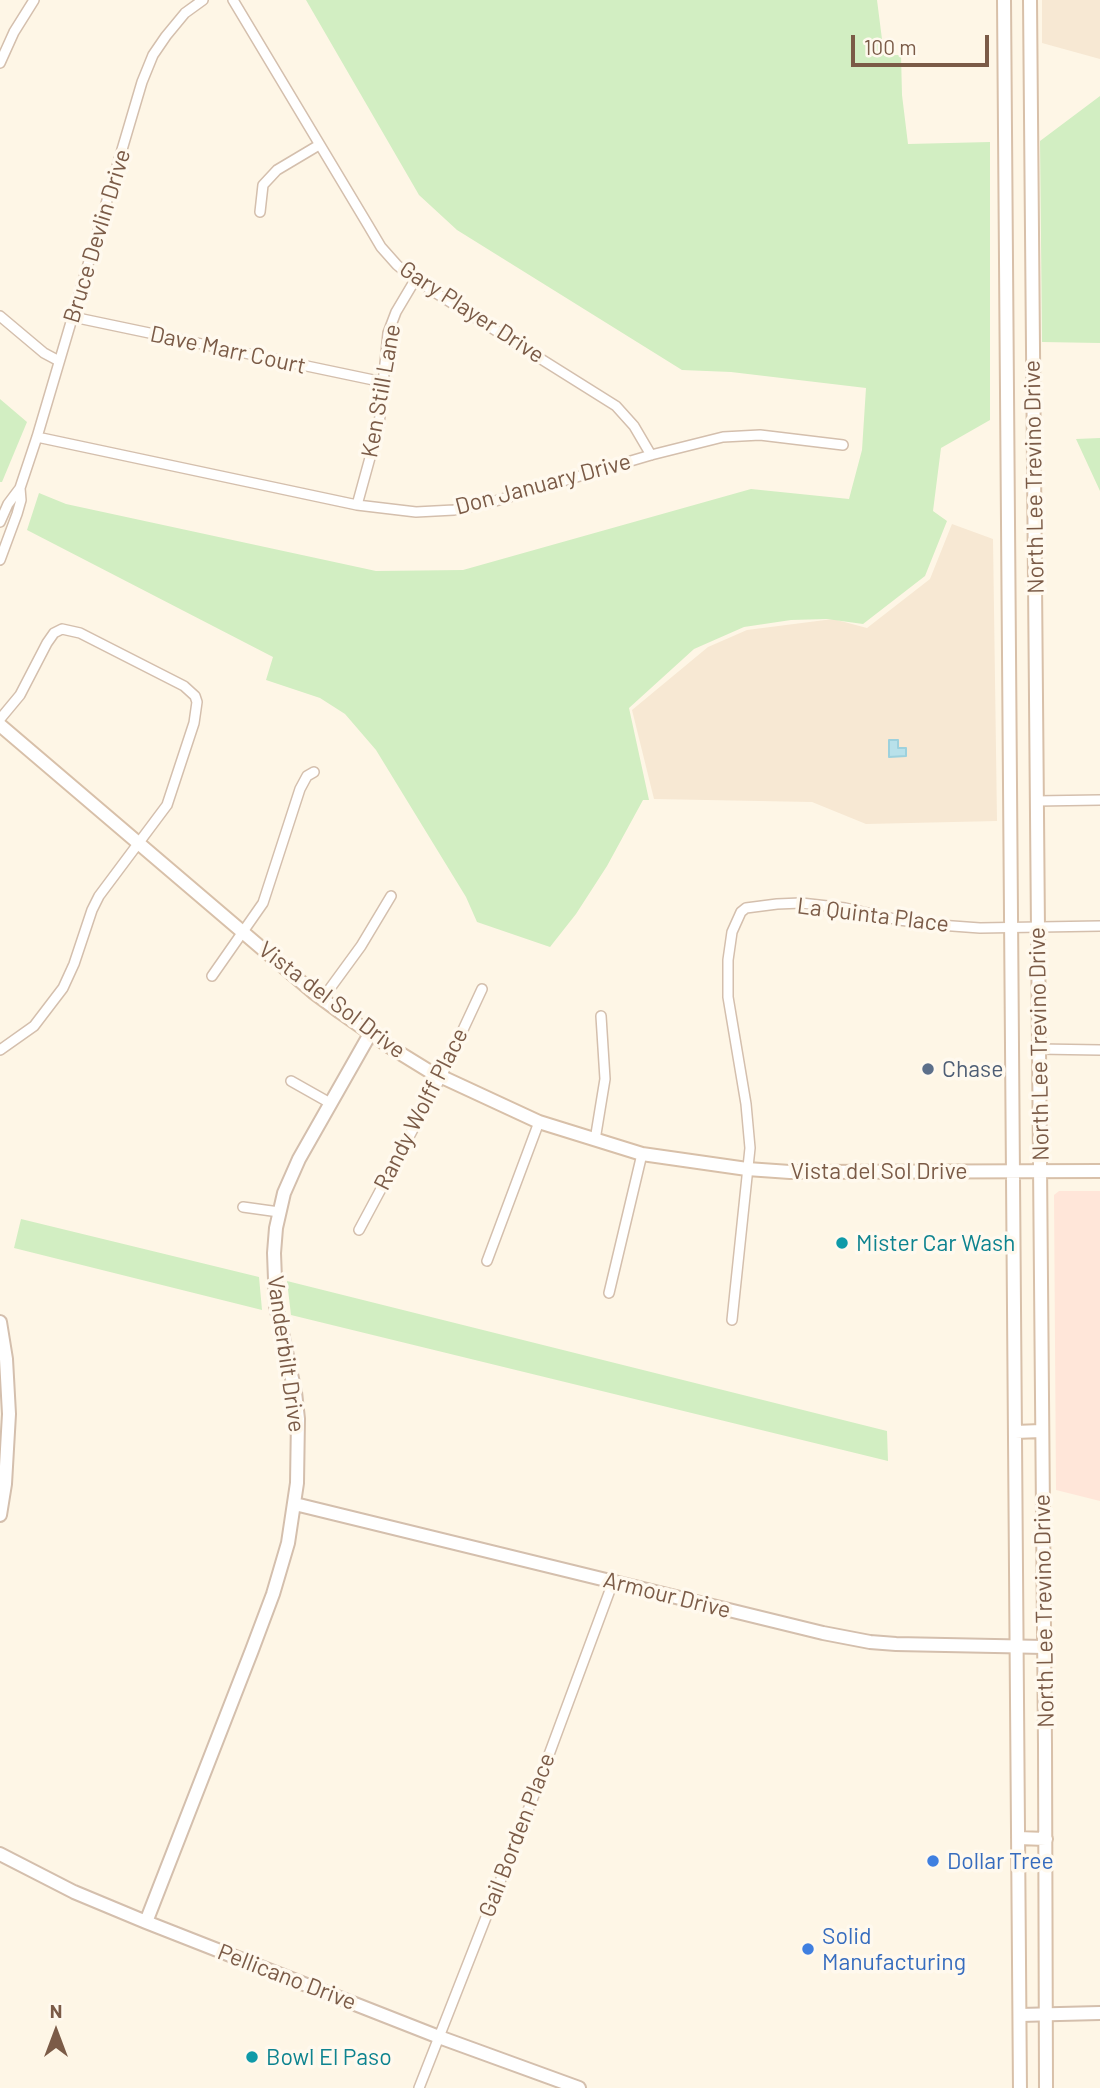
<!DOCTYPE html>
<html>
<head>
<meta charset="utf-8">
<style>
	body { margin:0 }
	#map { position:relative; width:1100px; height:2088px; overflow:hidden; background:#fef6e6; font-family:Barlow,sans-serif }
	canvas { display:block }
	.north { position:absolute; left:21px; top:1997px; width:70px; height:70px; -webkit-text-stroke:5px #fff9ee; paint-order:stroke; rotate:0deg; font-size:19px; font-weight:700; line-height:28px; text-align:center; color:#7b5b47 }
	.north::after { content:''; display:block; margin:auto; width:24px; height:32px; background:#7b5b47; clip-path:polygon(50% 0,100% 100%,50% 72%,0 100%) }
	.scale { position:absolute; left:851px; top:35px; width:138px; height:32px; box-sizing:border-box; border:4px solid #7b5b47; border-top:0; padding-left:9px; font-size:21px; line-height:24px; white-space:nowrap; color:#7b5b47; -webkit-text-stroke:5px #fff9ee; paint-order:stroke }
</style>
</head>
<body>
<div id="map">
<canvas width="1100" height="2088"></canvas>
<div class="north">N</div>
<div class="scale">100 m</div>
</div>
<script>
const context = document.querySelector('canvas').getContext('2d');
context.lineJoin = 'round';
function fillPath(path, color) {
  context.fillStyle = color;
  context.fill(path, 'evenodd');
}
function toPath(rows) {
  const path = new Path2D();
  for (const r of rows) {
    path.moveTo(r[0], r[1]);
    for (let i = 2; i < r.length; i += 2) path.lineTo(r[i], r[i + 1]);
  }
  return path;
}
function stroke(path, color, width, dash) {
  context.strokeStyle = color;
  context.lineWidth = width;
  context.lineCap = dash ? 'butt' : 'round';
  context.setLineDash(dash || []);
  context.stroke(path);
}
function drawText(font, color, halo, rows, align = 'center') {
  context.font = font + ' Barlow,sans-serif';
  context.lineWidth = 7;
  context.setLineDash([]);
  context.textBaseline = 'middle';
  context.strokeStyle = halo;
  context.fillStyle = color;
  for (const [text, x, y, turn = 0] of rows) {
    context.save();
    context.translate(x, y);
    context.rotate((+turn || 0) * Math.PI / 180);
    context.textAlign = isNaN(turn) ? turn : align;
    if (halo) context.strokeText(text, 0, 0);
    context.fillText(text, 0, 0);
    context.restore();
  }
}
fillPath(toPath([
	[1042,0,1100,0,1100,59,1042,43],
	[952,524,993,539,997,821,866,824,812,802,654,799,632,710,708,647,747,630,833,619,867,628,930,579]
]), '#f7e8d3');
fillPath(toPath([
	[1059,1191,1100,1191,1100,1501,1056,1490,1054,1195]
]), '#ffe6d9');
fillPath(toPath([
	[306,0,877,0,884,55,901,55,902,95,908,144,990,142,990,420,941,448,933,511,947,521,925,576,863,624,827,619,791,620,744,627,694,649,629,708,649,800,643,800,607,866,576,914,550,947,477,922,466,897,376,750,345,714,320,698,266,680,273,657,27,530,39,493,66,504,376,571,463,570,751,489,849,499,862,450,866,388,731,372,682,370,457,230,419,195],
	[1100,96,1100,343,1042,342,1040,141],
	[0,399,27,422,2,482,0,482],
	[1100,438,1100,491,1076,439],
	[21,1219,259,1277,262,1310,14,1248],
	[287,1281,887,1431,888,1461,291,1315]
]), '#d2eec2');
const water = toPath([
	[889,740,898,740,898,748,906,748,906,756,889,757,889,740]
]);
fillPath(water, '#b8e1ea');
stroke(water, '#9dd1dd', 2);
const minor = toPath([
	[233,0,368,225,381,247,397,265,415,280,616,406,634,426,651,455],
	[0,63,14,32,34,0],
	[260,212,263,185,277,170,319,145],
	[0,316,44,353,59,361],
	[73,317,383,382],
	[37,437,357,505,416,512,454,510,492,502,651,455,723,437,760,435,843,445],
	[357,505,379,425,388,333,396,312,415,280],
	[0,522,8,504,20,488,37,437,142,82,153,55,166,36,185,13,203,0],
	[0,560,17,514,21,500,20,488],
	[0,719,20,695,47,643,54,633,62,629,80,633,184,686,195,696,197,702,194,723,167,805,99,896,92,910,74,964,63,988,34,1026,0,1050],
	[1036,801,1100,800],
	[212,976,263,903,300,789,307,776,314,772],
	[323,998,361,946,391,896],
	[1039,1049,1100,1050],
	[291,1081,330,1103],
	[595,1140,605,1079,601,1016],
	[243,1207,279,1212],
	[359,1230,441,1077,482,989],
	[487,1261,539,1122],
	[609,1293,642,1154],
	[732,1320,750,1148,746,1104,728,997,728,960,732,932,741,912,746,908,777,904,801,903,845,908,899,920,939,925,980,928,1100,926],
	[419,2088,534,1795,613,1582]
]);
const tertiary = toPath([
	[0,1322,6,1359,9,1414,5,1484,0,1515],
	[295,1504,823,1633,870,1642,896,1644,1044,1647],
	[0,1854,74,1892,146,1922,439,2037,579,2088],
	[146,1922,252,1650,273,1594,288,1543,297,1483,298,1419,295,1392,276,1306,274,1253,276,1228,284,1193,299,1159,370,1034],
	[1020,2015,1100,2013]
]);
const secondary = toPath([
	[1004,0,1020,2088],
	[1030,0,1045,1743,1046,2088],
	[0,725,313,992,340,1012,390,1047,429,1071,539,1122,642,1154,747,1169,790,1172,1100,1171],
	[1015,1432,1041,1431],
	[1018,1838,1046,1839]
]);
stroke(minor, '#d4bfad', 12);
stroke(tertiary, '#d4bfad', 16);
stroke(secondary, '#d8c0a9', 16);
stroke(minor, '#fff', 9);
stroke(tertiary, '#fff', 12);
stroke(secondary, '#fff', 12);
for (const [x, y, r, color] of [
	[928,1069,7,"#5c6f8a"],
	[842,1243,7,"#0f9aa8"],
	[933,1861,7,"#3f7fe0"],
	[808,1949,7,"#3f7fe0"],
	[252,2057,7,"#0f9aa8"]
]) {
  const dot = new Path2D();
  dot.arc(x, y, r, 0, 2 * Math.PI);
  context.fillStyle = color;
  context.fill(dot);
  stroke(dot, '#fff9ee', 2.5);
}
drawText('23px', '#7b5b47', '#fff9ee', [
	["Bruce Devlin Drive",97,236,-73],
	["Gary Player Drive",472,312,33],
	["Dave Marr Court",228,350,12],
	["Ken Still Lane",381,391,-80],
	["North Lee Trevino Drive",1034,477,-91],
	["Don January Drive",543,484,-15],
	["La Quinta Place",873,915,7],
	["Vista del Sol Drive",332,1000,37],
	["North Lee Trevino Drive",1039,1044,-91],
	["Randy Wolff Place",421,1109,-63],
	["Vista del Sol Drive",879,1171],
	["Vanderbilt Drive",286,1354,82],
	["Armour Drive",667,1595,14],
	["North Lee Trevino Drive",1044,1611,-91],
	["Gail Borden Place",517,1835,-69],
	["Pellicano Drive",287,1977,21]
]);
drawText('23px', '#4e5e75', '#fff9ee', [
	["Chase",942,1069]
], 'left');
drawText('23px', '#0d838f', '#fff9ee', [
	["Mister Car Wash",856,1243],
	["Bowl El Paso",266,2057]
], 'left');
drawText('23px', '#366cbe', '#fff9ee', [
	["Dollar Tree",947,1861],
	["Solid",822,1936],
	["Manufacturing",822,1962]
], 'left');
</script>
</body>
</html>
